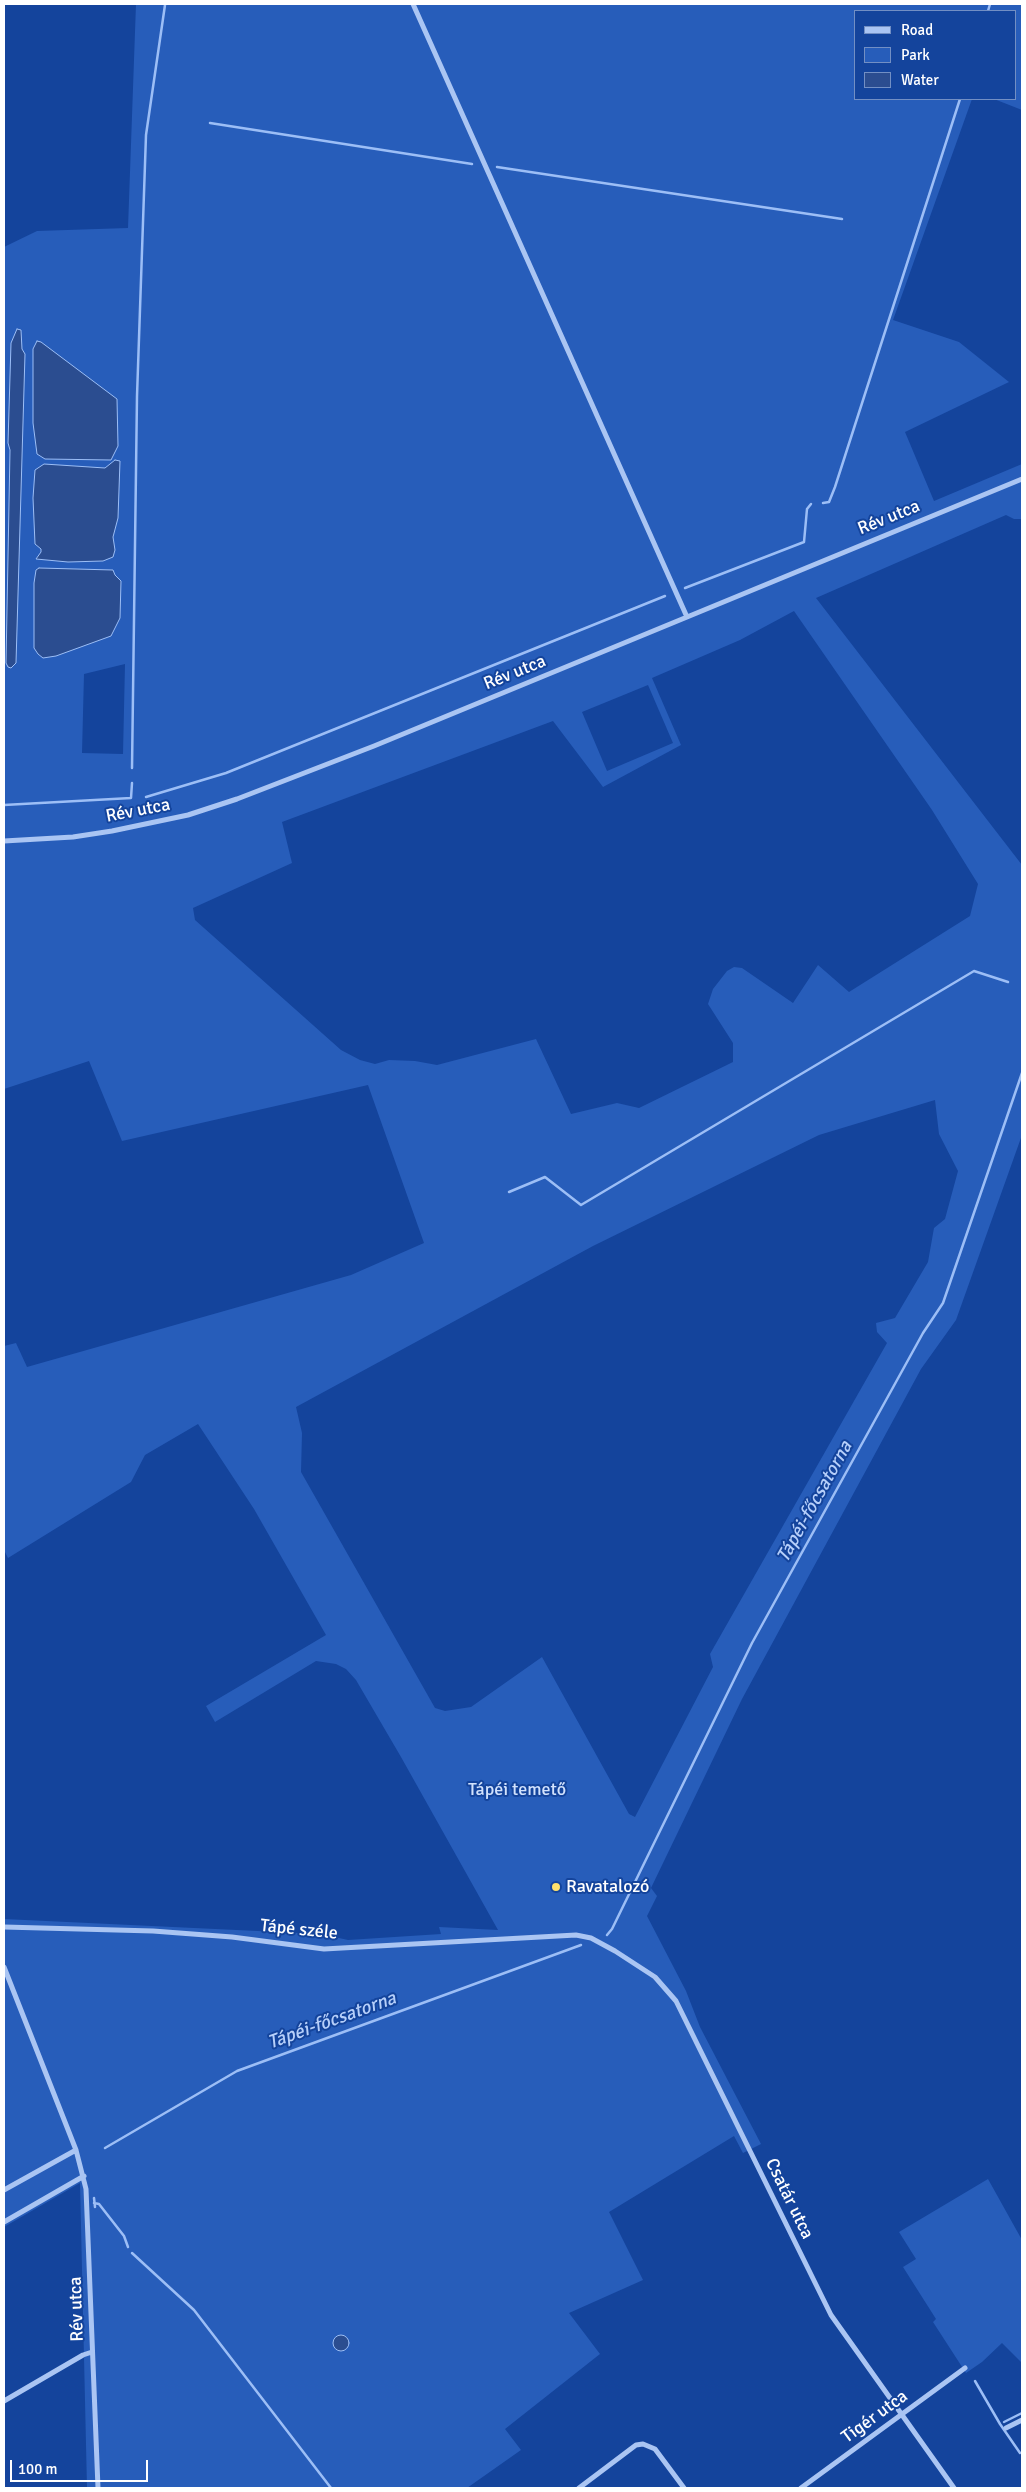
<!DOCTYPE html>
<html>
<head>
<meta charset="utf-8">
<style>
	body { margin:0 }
	#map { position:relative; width:1026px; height:2492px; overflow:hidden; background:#14449c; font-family:Signika,sans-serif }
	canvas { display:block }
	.frame { position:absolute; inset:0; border:5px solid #fff; pointer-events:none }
	.legend { position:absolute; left:854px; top:10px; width:162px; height:90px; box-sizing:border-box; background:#14449c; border:1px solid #728fc4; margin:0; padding:6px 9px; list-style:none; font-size:15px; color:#fff }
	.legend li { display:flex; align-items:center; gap:10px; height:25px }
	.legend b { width:25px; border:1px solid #728fc4 }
	.scale { position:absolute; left:10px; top:2460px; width:138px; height:22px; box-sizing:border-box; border:2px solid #fff; border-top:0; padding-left:6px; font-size:15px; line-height:18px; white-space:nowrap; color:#fff; -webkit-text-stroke:4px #14449c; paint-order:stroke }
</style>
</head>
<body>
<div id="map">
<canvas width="1026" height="2492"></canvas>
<div class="frame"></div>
<ul class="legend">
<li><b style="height:6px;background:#aac5f3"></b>Road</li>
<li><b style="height:14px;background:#275dba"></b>Park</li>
<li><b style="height:14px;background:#2b4d90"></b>Water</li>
</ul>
<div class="scale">100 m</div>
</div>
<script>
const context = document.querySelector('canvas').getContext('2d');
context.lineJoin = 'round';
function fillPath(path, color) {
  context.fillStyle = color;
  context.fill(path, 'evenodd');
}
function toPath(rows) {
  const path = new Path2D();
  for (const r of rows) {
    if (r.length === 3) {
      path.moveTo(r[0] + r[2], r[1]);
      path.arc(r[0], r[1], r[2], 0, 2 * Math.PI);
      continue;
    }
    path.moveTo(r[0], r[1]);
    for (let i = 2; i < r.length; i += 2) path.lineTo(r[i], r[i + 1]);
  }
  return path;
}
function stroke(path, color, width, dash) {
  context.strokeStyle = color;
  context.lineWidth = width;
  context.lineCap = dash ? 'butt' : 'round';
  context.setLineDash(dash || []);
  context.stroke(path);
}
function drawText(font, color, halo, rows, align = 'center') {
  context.font = font + ' Signika,sans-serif';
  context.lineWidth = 4;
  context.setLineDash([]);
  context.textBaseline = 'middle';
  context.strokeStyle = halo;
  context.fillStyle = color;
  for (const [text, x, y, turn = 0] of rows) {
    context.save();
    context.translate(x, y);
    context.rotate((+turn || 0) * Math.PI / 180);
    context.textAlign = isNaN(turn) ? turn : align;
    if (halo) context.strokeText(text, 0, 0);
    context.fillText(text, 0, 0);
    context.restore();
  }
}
fillPath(toPath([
	[136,4,1022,4,1022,110,994,99,1015,99,1015,11,855,11,855,99,972,99,893,320,959,342,1009,382,905,432,934,501,1022,464,1022,519,1014,519,1006,515,816,598,1022,865,1022,1135,956,1320,921,1369,742,1699,651,1888,657,1896,647,1916,686,1991,700,2027,761,2144,743,2153,734,2136,609,2212,643,2280,569,2313,600,2354,505,2429,521,2450,467,2488,87,2488,80,2183,4,2227,4,1919,321,1934,348,1940,441,1934,439,1927,498,1930,401,1757,356,1680,346,1669,336,1664,316,1661,215,1722,206,1706,326,1635,254,1509,198,1424,145,1455,131,1482,8,1558,4,1550,4,1346,16,1343,27,1367,351,1275,424,1243,368,1085,122,1141,89,1061,4,1089,4,247,37,231,128,228],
	[794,611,932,810,978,884,970,916,849,992,818,965,793,1003,742,968,734,967,727,971,713,989,708,1004,733,1043,733,1062,639,1108,617,1103,571,1114,536,1039,437,1065,415,1061,389,1060,375,1064,360,1060,341,1050,195,920,193,908,292,863,282,822,553,721,603,787,681,745,652,678,740,640],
	[125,664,123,754,82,753,84,674],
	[648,685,673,743,607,771,582,712],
	[935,1100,939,1134,958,1171,945,1219,934,1228,928,1262,895,1318,876,1323,877,1332,887,1343,710,1654,713,1667,635,1817,629,1814,542,1657,471,1707,445,1711,435,1708,301,1472,302,1433,296,1407,593,1246,819,1135],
	[988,2179,1022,2240,1022,2363,1002,2343,982,2362,966,2373,933,2322,936,2319,903,2267,916,2259,899,2232]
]), '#275dba');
const water = toPath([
	[17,329,21,330,22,349,25,354,16,663,11,668,8,667,6,663,10,450,8,443,11,343,17,329],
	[37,341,41,342,117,399,118,446,111,460,45,459,37,454,33,423,33,349,37,341],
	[115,460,120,461,118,518,113,537,115,550,113,557,103,561,68,562,36,559,41,552,41,549,35,544,33,498,35,470,44,464,105,468,115,460],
	[39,568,113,570,115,575,121,581,120,618,111,636,56,656,43,658,38,654,34,648,34,583,36,570,39,568],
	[341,2343,8]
]);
fillPath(water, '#2b4d90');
stroke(water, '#9cbef6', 1);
stroke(toPath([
	[988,11,990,4],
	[210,123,472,164],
	[497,167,842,219],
	[823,503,829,502,835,487,960,99],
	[685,588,804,542,807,509,811,504],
	[132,768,137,396,146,135,165,5],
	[146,797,226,773,665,596],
	[4,805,131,798,132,783],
	[509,1192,545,1177,581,1205,974,971,1008,982],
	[607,1935,612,1929,752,1643,923,1333,943,1303,1022,1073],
	[105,2148,237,2071,581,1945],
	[94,2198,95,2207],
	[94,2203,99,2204,124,2236,128,2247],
	[132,2253,194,2310,331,2488],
	[975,2381,1000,2424,1020,2453],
	[1004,2422,1022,2413]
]), '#9cbef6', 2.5);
stroke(toPath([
	[413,4,687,617],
	[4,841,73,837,112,831,188,815,237,799,374,746,1022,479],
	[4,1927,153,1931,232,1937,324,1949,576,1935,591,1938,615,1951,655,1977,676,2001,831,2315,954,2488],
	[4,1967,76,2150,86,2189,98,2488],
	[4,2190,76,2150],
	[4,2222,84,2176],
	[4,2401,83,2355,92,2352],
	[1006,2428,1022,2420],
	[579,2488,636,2445,643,2444,655,2449,684,2488],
	[801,2488,965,2368]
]), '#aac5f3', 5);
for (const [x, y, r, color] of [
	[556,1887,5,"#ffe16c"]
]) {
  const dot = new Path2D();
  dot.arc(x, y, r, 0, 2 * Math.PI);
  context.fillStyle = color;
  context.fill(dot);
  stroke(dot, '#14449c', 2);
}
drawText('18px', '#fff', '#14449c', [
	["Rév utca",889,518,-22],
	["Rév utca",515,673,-22],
	["Rév utca",138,811,-11],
	["Tápé széle",299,1930,6],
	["Csatár utca",789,2199,64],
	["Rév utca",77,2309,-92],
	["Tigér utca",875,2417,-36]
]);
drawText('18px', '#d2e2fd', '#14449c', [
	["Tápéi temető",517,1790]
]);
drawText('18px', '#fff', '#14449c', [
	["Ravatalozó",566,1887]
], 'left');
drawText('italic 19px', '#b6cffa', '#14449c', [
	["Tápéi-főcsatorna",815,1502,-61],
	["Tápéi-főcsatorna",332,2021,-20]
]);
</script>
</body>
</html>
